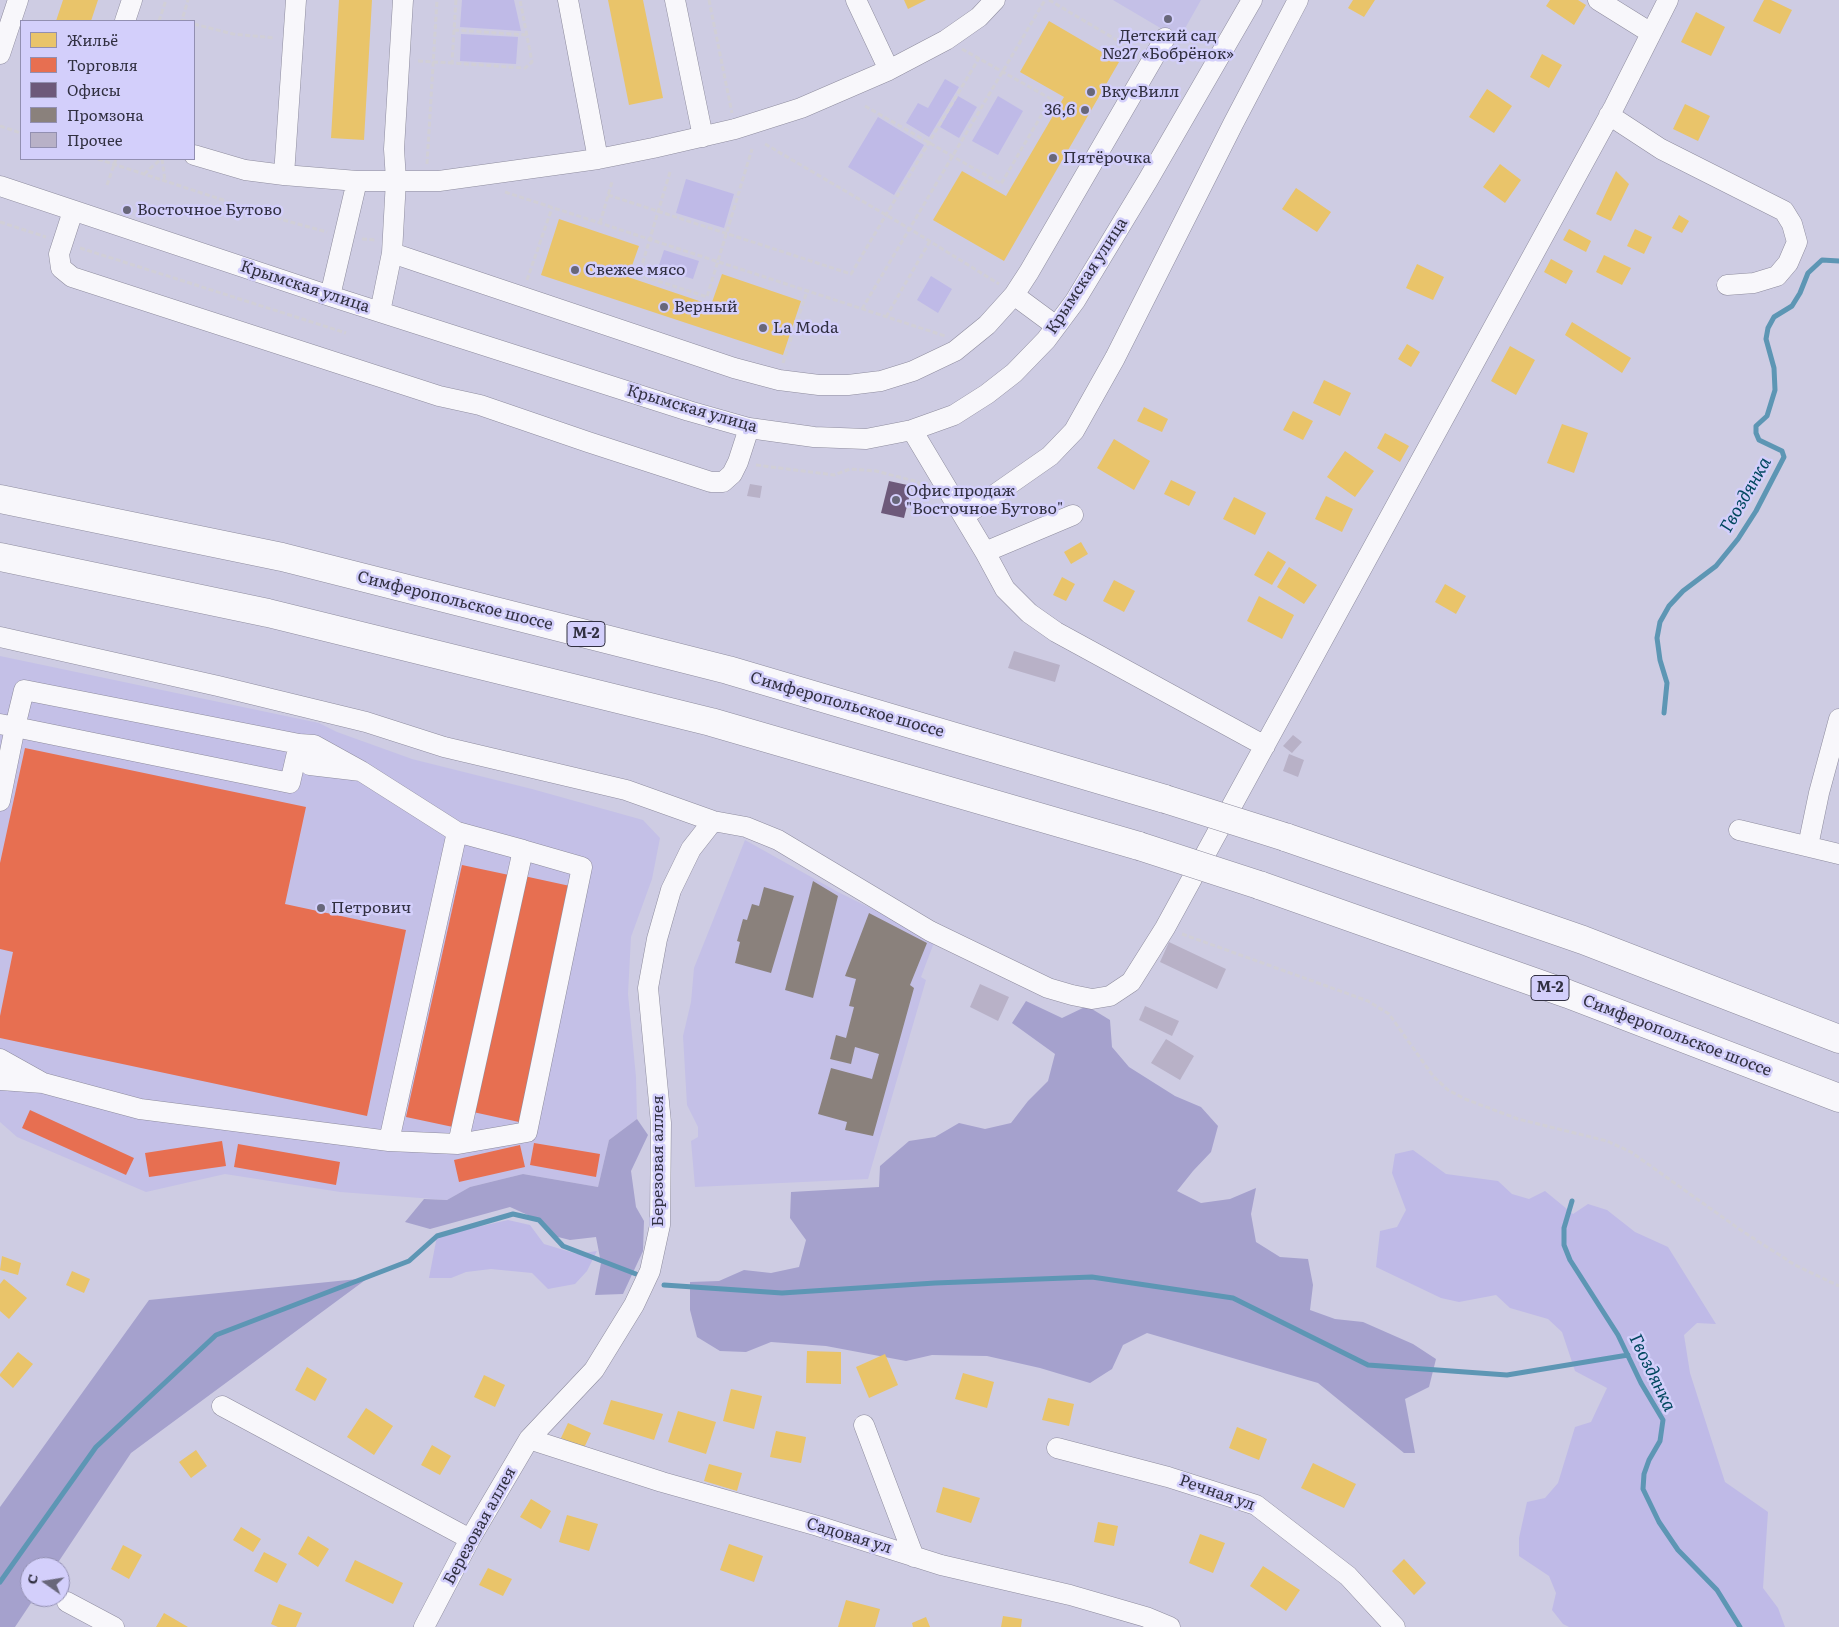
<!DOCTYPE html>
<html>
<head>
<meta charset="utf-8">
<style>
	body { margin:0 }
	#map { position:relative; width:1839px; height:1627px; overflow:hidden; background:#cecce3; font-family:Literata,serif }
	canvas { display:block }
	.legend { position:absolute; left:20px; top:20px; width:175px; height:140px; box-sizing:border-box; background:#d3cffb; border:1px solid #928fb1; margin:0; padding:6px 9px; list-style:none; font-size:15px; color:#313041 }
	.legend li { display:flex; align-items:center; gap:10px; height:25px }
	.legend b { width:25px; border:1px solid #928fb1 }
	.north { position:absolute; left:20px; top:1557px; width:50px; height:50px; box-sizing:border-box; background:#d3cffb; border:1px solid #928fb1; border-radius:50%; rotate:283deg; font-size:14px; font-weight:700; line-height:20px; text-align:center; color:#313041 }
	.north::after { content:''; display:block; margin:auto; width:18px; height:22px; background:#68677a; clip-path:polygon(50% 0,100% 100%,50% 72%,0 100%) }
</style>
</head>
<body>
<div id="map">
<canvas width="1839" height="1627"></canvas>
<ul class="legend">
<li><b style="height:14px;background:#e9c46a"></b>Жильё</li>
<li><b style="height:14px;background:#e76f51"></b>Торговля</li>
<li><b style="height:14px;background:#6d597a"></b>Офисы</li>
<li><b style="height:14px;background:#8a817c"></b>Промзона</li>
<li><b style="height:14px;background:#b8b1c7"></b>Прочее</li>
</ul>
<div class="north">С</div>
</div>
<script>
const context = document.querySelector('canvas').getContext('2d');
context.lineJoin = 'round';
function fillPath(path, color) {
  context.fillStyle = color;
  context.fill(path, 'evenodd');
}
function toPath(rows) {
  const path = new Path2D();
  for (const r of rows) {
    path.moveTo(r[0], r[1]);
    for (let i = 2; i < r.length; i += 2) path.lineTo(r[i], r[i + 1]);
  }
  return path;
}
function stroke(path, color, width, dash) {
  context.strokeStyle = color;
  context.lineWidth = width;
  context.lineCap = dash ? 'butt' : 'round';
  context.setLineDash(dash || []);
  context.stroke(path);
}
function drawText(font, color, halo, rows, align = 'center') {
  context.font = font + ' Literata,serif';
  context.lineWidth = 5;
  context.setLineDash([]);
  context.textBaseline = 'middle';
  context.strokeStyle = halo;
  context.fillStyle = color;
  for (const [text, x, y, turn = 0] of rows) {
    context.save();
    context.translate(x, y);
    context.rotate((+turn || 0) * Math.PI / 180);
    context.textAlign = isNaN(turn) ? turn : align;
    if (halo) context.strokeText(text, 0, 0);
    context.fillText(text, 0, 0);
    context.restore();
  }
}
fillPath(toPath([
	[1113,0,1201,0,1179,39],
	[0,656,319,723,337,732,412,759,532,789,643,820,660,838,652,879,631,937,628,994,636,1077,637,1119,609,1140,598,1187,523,1174,470,1187,447,1200,340,1192,225,1174,146,1192,17,1137,0,1122],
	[745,840,838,892,935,940,921,977,926,980,868,1179,695,1187,691,1141,698,1137,698,1127,687,1105,683,1036,691,1002,694,968]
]), '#c4c0e7');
fillPath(toPath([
	[462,0,514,0,521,31,460,27],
	[461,34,518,37,516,64,460,61],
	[945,79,959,87,929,137,906,123,918,103,928,108],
	[958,96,977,107,959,138,940,127],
	[998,96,1023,111,998,155,972,141],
	[878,117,924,145,894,195,848,167],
	[686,179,734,194,724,228,676,213],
	[664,250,699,261,693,279,658,268],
	[931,276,952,289,938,313,917,300],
	[1413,1150,1446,1174,1498,1181,1512,1194,1529,1199,1545,1191,1573,1214,1588,1204,1607,1210,1635,1232,1668,1247,1716,1324,1697,1323,1684,1335,1690,1373,1725,1482,1768,1512,1763,1588,1778,1608,1785,1627,1569,1627,1563,1624,1552,1610,1556,1593,1549,1576,1519,1556,1519,1538,1527,1502,1545,1498,1558,1483,1575,1427,1591,1422,1607,1388,1575,1371,1562,1332,1548,1319,1510,1308,1496,1295,1459,1302,1441,1298,1376,1267,1380,1231,1397,1227,1406,1210,1392,1173,1395,1154],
	[508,1220,530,1225,544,1244,577,1254,597,1251,587,1271,575,1284,548,1289,532,1273,491,1269,466,1272,451,1278,429,1278,437,1236]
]), '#bfbae7');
fillPath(toPath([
	[1026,1001,1062,1018,1087,1006,1110,1020,1112,1047,1129,1067,1175,1096,1201,1107,1218,1126,1211,1152,1193,1171,1177,1191,1201,1203,1230,1199,1256,1188,1251,1214,1256,1242,1280,1257,1308,1259,1313,1285,1310,1310,1335,1319,1363,1322,1413,1344,1436,1359,1429,1387,1405,1399,1415,1453,1404,1453,1318,1383,1147,1333,1123,1345,1112,1369,1090,1383,1040,1368,987,1356,932,1355,906,1361,826,1346,771,1342,746,1352,720,1351,697,1337,690,1310,690,1282,719,1281,744,1270,771,1273,799,1267,806,1240,790,1218,791,1192,879,1187,880,1166,909,1141,935,1137,959,1123,985,1129,1011,1123,1028,1101,1048,1081,1055,1054,1012,1023],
	[637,1119,648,1135,631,1171,636,1207,644,1221,643,1251,623,1294,595,1295,601,1263,596,1237,570,1240,550,1235,539,1220,510,1207,430,1229,405,1222,424,1199,447,1200,470,1187,523,1174,598,1187,609,1140],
	[368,1278,131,1453,55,1567,30,1567,30,1597,35,1597,15,1627,0,1627,0,1507,149,1300]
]), '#a5a1cd');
fillPath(toPath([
	[63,0,98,0,91,21,56,21],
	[339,0,372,0,364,140,331,138],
	[608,0,643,0,663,98,629,105],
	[904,0,926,0,908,9],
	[1353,0,1375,0,1364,17,1348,8],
	[1550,0,1578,0,1586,5,1574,25,1546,6],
	[1764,0,1771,0,1792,10,1780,34,1753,21],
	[1696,12,1725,27,1711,56,1681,42],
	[1049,21,1119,62,1004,261,933,220,962,171,1006,196,1064,97,1020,72],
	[1542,54,1562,65,1549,88,1530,77],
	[1487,89,1512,106,1494,133,1469,117],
	[1685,104,1710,116,1698,141,1673,129],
	[1500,164,1521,180,1505,203,1483,187],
	[1616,171,1629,184,1611,221,1596,214],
	[1296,188,1331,212,1317,232,1282,209],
	[1679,215,1689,221,1682,233,1672,228],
	[559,219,639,246,628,277,711,305,722,274,801,301,783,355,541,275],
	[1569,229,1591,241,1586,252,1563,240],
	[1635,229,1652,237,1644,254,1627,246],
	[1604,255,1631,268,1622,285,1596,272],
	[1551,259,1573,271,1566,284,1544,272],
	[1417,264,1444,277,1433,300,1406,288],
	[1572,322,1631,358,1622,373,1565,335],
	[1407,344,1420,352,1411,367,1398,359],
	[1510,346,1535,360,1516,395,1491,381],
	[1324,380,1351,393,1340,416,1313,403],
	[1144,407,1168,419,1162,432,1137,421],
	[1293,411,1313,421,1303,440,1283,430],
	[1562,424,1588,433,1574,473,1547,463],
	[1385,433,1409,446,1400,462,1377,448],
	[1114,439,1150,461,1134,490,1097,468],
	[1345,451,1374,471,1355,497,1327,477],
	[1171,480,1196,492,1189,506,1164,494],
	[1326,496,1353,509,1342,532,1315,519],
	[1234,497,1266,513,1255,535,1223,519],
	[1081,542,1088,554,1071,564,1064,552],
	[1268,551,1286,562,1272,585,1254,575],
	[1289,567,1317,585,1304,604,1277,587],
	[1062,577,1075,584,1066,601,1053,595],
	[1114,580,1135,591,1124,612,1103,601],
	[1445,584,1466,596,1456,614,1435,602],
	[1259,596,1294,615,1282,639,1247,621],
	[2,1256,21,1263,18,1275,0,1270],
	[72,1271,90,1279,84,1293,66,1285],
	[4,1279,27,1298,9,1319,0,1311,0,1284],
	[807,1351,841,1352,841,1384,806,1383],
	[18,1352,33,1364,13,1388,0,1376,0,1374],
	[885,1354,898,1385,869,1398,856,1367],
	[307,1367,327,1379,315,1401,295,1390],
	[963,1373,994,1382,987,1408,955,1399],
	[484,1375,505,1385,495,1407,474,1397],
	[731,1389,762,1396,754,1429,723,1421],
	[1048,1398,1074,1404,1069,1426,1042,1420],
	[611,1400,663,1414,654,1440,603,1424],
	[366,1408,393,1426,374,1455,347,1437],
	[678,1411,716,1422,706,1454,668,1442],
	[568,1423,591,1433,584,1448,561,1438],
	[1237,1427,1267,1439,1259,1460,1229,1448],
	[776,1431,806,1437,801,1463,770,1457],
	[432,1445,451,1456,440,1475,421,1465],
	[196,1450,207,1466,191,1478,179,1462],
	[1313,1463,1356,1484,1344,1508,1301,1488],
	[709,1464,742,1473,737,1491,704,1481],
	[943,1487,980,1498,971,1523,936,1512],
	[531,1499,551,1511,541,1529,520,1517],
	[567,1515,598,1524,589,1551,559,1542],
	[1098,1522,1118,1526,1114,1546,1094,1542],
	[241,1527,261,1539,253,1552,233,1540],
	[1200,1534,1225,1543,1213,1573,1189,1563],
	[308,1536,329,1549,318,1567,298,1554],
	[729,1544,763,1556,754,1582,720,1570],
	[123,1545,142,1555,129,1579,111,1569],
	[264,1552,287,1564,277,1583,254,1571],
	[1404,1559,1426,1583,1414,1595,1392,1571],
	[355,1560,403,1583,393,1604,345,1581],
	[1263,1566,1300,1590,1286,1611,1250,1586],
	[488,1568,512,1579,503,1596,479,1585],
	[846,1600,880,1609,875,1627,838,1627],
	[279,1604,302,1613,296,1627,278,1627,271,1624],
	[164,1613,188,1627,156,1627],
	[1003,1616,1022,1619,1021,1627,1001,1627],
	[926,1617,930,1627,913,1627,912,1623]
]), '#e9c46a');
fillPath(toPath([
	[25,748,306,807,285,904,406,930,367,1116,0,1038,0,1016,13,952,0,949,0,863],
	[462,865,509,875,453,1127,406,1117],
	[524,876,570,886,519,1122,473,1112],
	[30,1110,134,1158,126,1175,22,1128],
	[222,1141,226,1166,149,1177,145,1153],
	[534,1143,600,1154,596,1177,530,1165],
	[238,1144,340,1162,336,1185,234,1167],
	[520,1145,525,1167,459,1182,454,1160]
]), '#e76f51');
fillPath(toPath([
	[889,481,912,486,904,518,881,513]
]), '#6d597a');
fillPath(toPath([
	[813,881,838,896,813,998,785,990],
	[764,887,794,896,771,973,735,963,740,942,737,941,743,919,747,920,752,904,759,906],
	[869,913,927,943,910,985,914,988,873,1136,845,1130,847,1122,818,1114,831,1068,872,1079,879,1054,855,1047,851,1064,830,1059,836,1035,846,1038,854,1007,849,1006,856,979,845,976]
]), '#8a817c');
stroke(toPath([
	[1664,713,1667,683,1660,660,1657,638,1660,622,1669,606,1683,591,1716,566,1738,539,1756,511,1784,457,1782,451,1759,440,1756,433,1756,426,1767,416,1775,390,1774,368,1766,339,1768,328,1774,317,1792,306,1800,293,1808,273,1822,260,1839,261],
	[1572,1201,1564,1228,1564,1245,1570,1260,1618,1335,1641,1383,1663,1420,1660,1441,1649,1460,1644,1474,1643,1489,1659,1522,1678,1550,1717,1590,1740,1627],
	[664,1285,782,1293,935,1283,1092,1277,1233,1298,1368,1365,1507,1375,1628,1355],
	[0,1582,96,1447,216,1335,409,1261,437,1236,513,1214,539,1220,563,1246,636,1274]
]), '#5d96b4', 5);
fillPath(toPath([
	[750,484,762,486,760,498,747,496],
	[1014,651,1060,665,1055,682,1008,668],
	[1293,735,1302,742,1292,753,1283,746],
	[1289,754,1304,760,1298,777,1283,771],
	[1169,942,1226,969,1217,989,1160,962],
	[980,984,1009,997,998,1021,970,1007],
	[1145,1006,1179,1021,1172,1036,1139,1020],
	[1166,1039,1194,1056,1180,1080,1151,1063]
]), '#b8b1c7');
const minor = toPath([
	[568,0,598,159],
	[675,0,703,137],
	[856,0,889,70],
	[1598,0,1651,33],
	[125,21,132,0],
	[0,54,18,0],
	[1609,115,1661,149,1784,211,1792,224,1797,242,1788,263,1777,276,1754,283,1727,285],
	[194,155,245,170,284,175,357,181],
	[284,175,296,0],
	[0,186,330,296,689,411,749,428,814,437,866,439,912,430,954,415,987,394,1014,373,1046,340,1075,301,1148,180,1252,0],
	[73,211,59,254,61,268,72,277,439,396,480,405,588,442,711,482,723,482,732,474,738,462,749,428],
	[392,253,734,368,779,380,819,385,848,385,881,381,913,371,955,351,987,325,1014,295,1029,272,1165,38],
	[1014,295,1056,326],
	[330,296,357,181,439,181,598,159,653,148,735,129,801,108,889,70,946,40,979,17,995,0],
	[380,312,392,253,396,180,394,149,403,0],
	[912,430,985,552,1005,589,1029,613,1056,632,1265,746],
	[964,516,1050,456,1074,431,1115,358,1233,124,1298,0],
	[985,552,1073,515],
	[0,637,218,686,366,722,444,747,626,790,713,821,746,827,778,840,930,931,1048,988,1072,995,1092,999,1110,996,1131,982,1165,928,1614,107,1668,0],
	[0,724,15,727,290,783,299,744,24,690,15,727,0,801],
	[299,744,314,745,361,771,310,765,299,744],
	[1739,830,1839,854],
	[1808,846,1819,793,1839,719],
	[0,1059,43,1083,0,1080],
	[43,1083,140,1109,389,1141,457,832,361,771],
	[389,1141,458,1144,523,850,457,832],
	[458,1144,527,1132,582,867,523,850],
	[222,1406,470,1539],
	[864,1425,914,1557],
	[529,1439,662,1482,818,1526,941,1565,1070,1595,1146,1617,1170,1627],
	[1057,1448,1168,1477,1256,1505,1348,1576,1395,1627],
	[67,1602,114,1627],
	[424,1627,470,1539,529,1439,594,1370,634,1305,650,1271,660,1225,661,1123,648,988,657,939,671,890,691,849,713,821]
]);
const highway = toPath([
	[0,499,282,557,728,670,1165,799],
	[0,557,268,613,711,722,1139,846],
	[1285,837,1583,940,1839,1039],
	[1259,885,1568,994,1839,1098]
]);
stroke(minor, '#8e8c9e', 21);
stroke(highway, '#8e8c9e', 29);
stroke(toPath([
	[456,0,452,63,525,68,532,62,520,0],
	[709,0,732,113],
	[1049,0,1137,52],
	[159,21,166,0],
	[186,21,182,20,188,0],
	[194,24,233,34,275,38],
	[454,30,527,35],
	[418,61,452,63],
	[865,106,1001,184,1051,99,962,49],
	[0,126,21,133],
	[765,144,910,229,999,284],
	[98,159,287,221,327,232],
	[162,159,165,181],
	[427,164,437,0],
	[670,172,639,275,707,297,752,149],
	[144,174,161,159],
	[107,185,116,159],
	[505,192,945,336],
	[608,195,851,274,979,58],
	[0,222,46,237],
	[600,223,612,182],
	[362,239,376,240],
	[80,248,346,333],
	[527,280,552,208],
	[862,309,1045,0],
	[886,317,930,241],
	[783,363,807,291],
	[756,465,834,475,850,469,876,471,918,482,925,491],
	[1182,934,1368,1001,1389,1014,1433,1076,1448,1090,1465,1099,1518,1119,1607,1141,1631,1152,1742,1231,1795,1265,1839,1286]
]), '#d1cfd7', 3, [5, 2.5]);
stroke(minor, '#f8f7fb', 20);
stroke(highway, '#f8f7fb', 28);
const highwayBridge = toPath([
	[1165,799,1285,837],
	[1139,846,1259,885]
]);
stroke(highwayBridge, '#8e8c9e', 29, []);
stroke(highwayBridge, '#f8f7fb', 28);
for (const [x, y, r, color] of [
	[1168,19,5,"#68677a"],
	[1091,92,5,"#68677a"],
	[1085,110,5,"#68677a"],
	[1053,158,5,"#68677a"],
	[127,210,5,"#68677a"],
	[575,270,5,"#68677a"],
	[664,307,5,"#68677a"],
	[763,328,5,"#68677a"],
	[896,500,5,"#68677a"],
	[321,908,5,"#68677a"]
]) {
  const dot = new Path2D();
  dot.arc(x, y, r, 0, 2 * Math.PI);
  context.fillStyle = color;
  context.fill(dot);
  stroke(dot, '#d3cffb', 2);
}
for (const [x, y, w] of [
	[586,634,38],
	[1550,988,38]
]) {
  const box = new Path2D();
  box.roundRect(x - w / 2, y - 12.5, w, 25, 4);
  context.fillStyle = '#d3cffb';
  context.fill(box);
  stroke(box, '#313041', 1);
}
drawText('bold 15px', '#313041', null, [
	["М-2",586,634],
	["М-2",1550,988]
]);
drawText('16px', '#313041', '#d3cffb', [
	["Детский сад",1168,36,"center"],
	["№27 «Бобрёнок»",1168,54,"center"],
	["ВкусВилл",1101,92],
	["36,6",1075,110,"right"],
	["Пятёрочка",1063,158],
	["Восточное Бутово",137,210],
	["Свежее мясо",585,270],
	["Верный",674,307],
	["La Moda",773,328],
	["Офис продаж",906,491],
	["\"Восточное Бутово\"",906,509],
	["Петрович",331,908]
], 'left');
drawText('16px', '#313041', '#d3cffb', [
	["Крымская улица",1087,276,-57],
	["Крымская улица",305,287,18],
	["Крымская улица",692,409,16],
	["Симферопольское шоссе",455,601,14],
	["Симферопольское шоссе",847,705,16],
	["Симферопольское шоссе",1677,1036,21],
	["Березовая аллея",658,1161,-90],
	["Речная ул",1217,1493,19],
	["Березовая аллея",480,1526,-61],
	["Садовая ул",849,1536,17]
]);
drawText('italic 18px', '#00475f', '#d3cffb', [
	["Гвоздянка",1746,495,-60],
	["Гвоздянка",1652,1373,64]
]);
</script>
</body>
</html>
